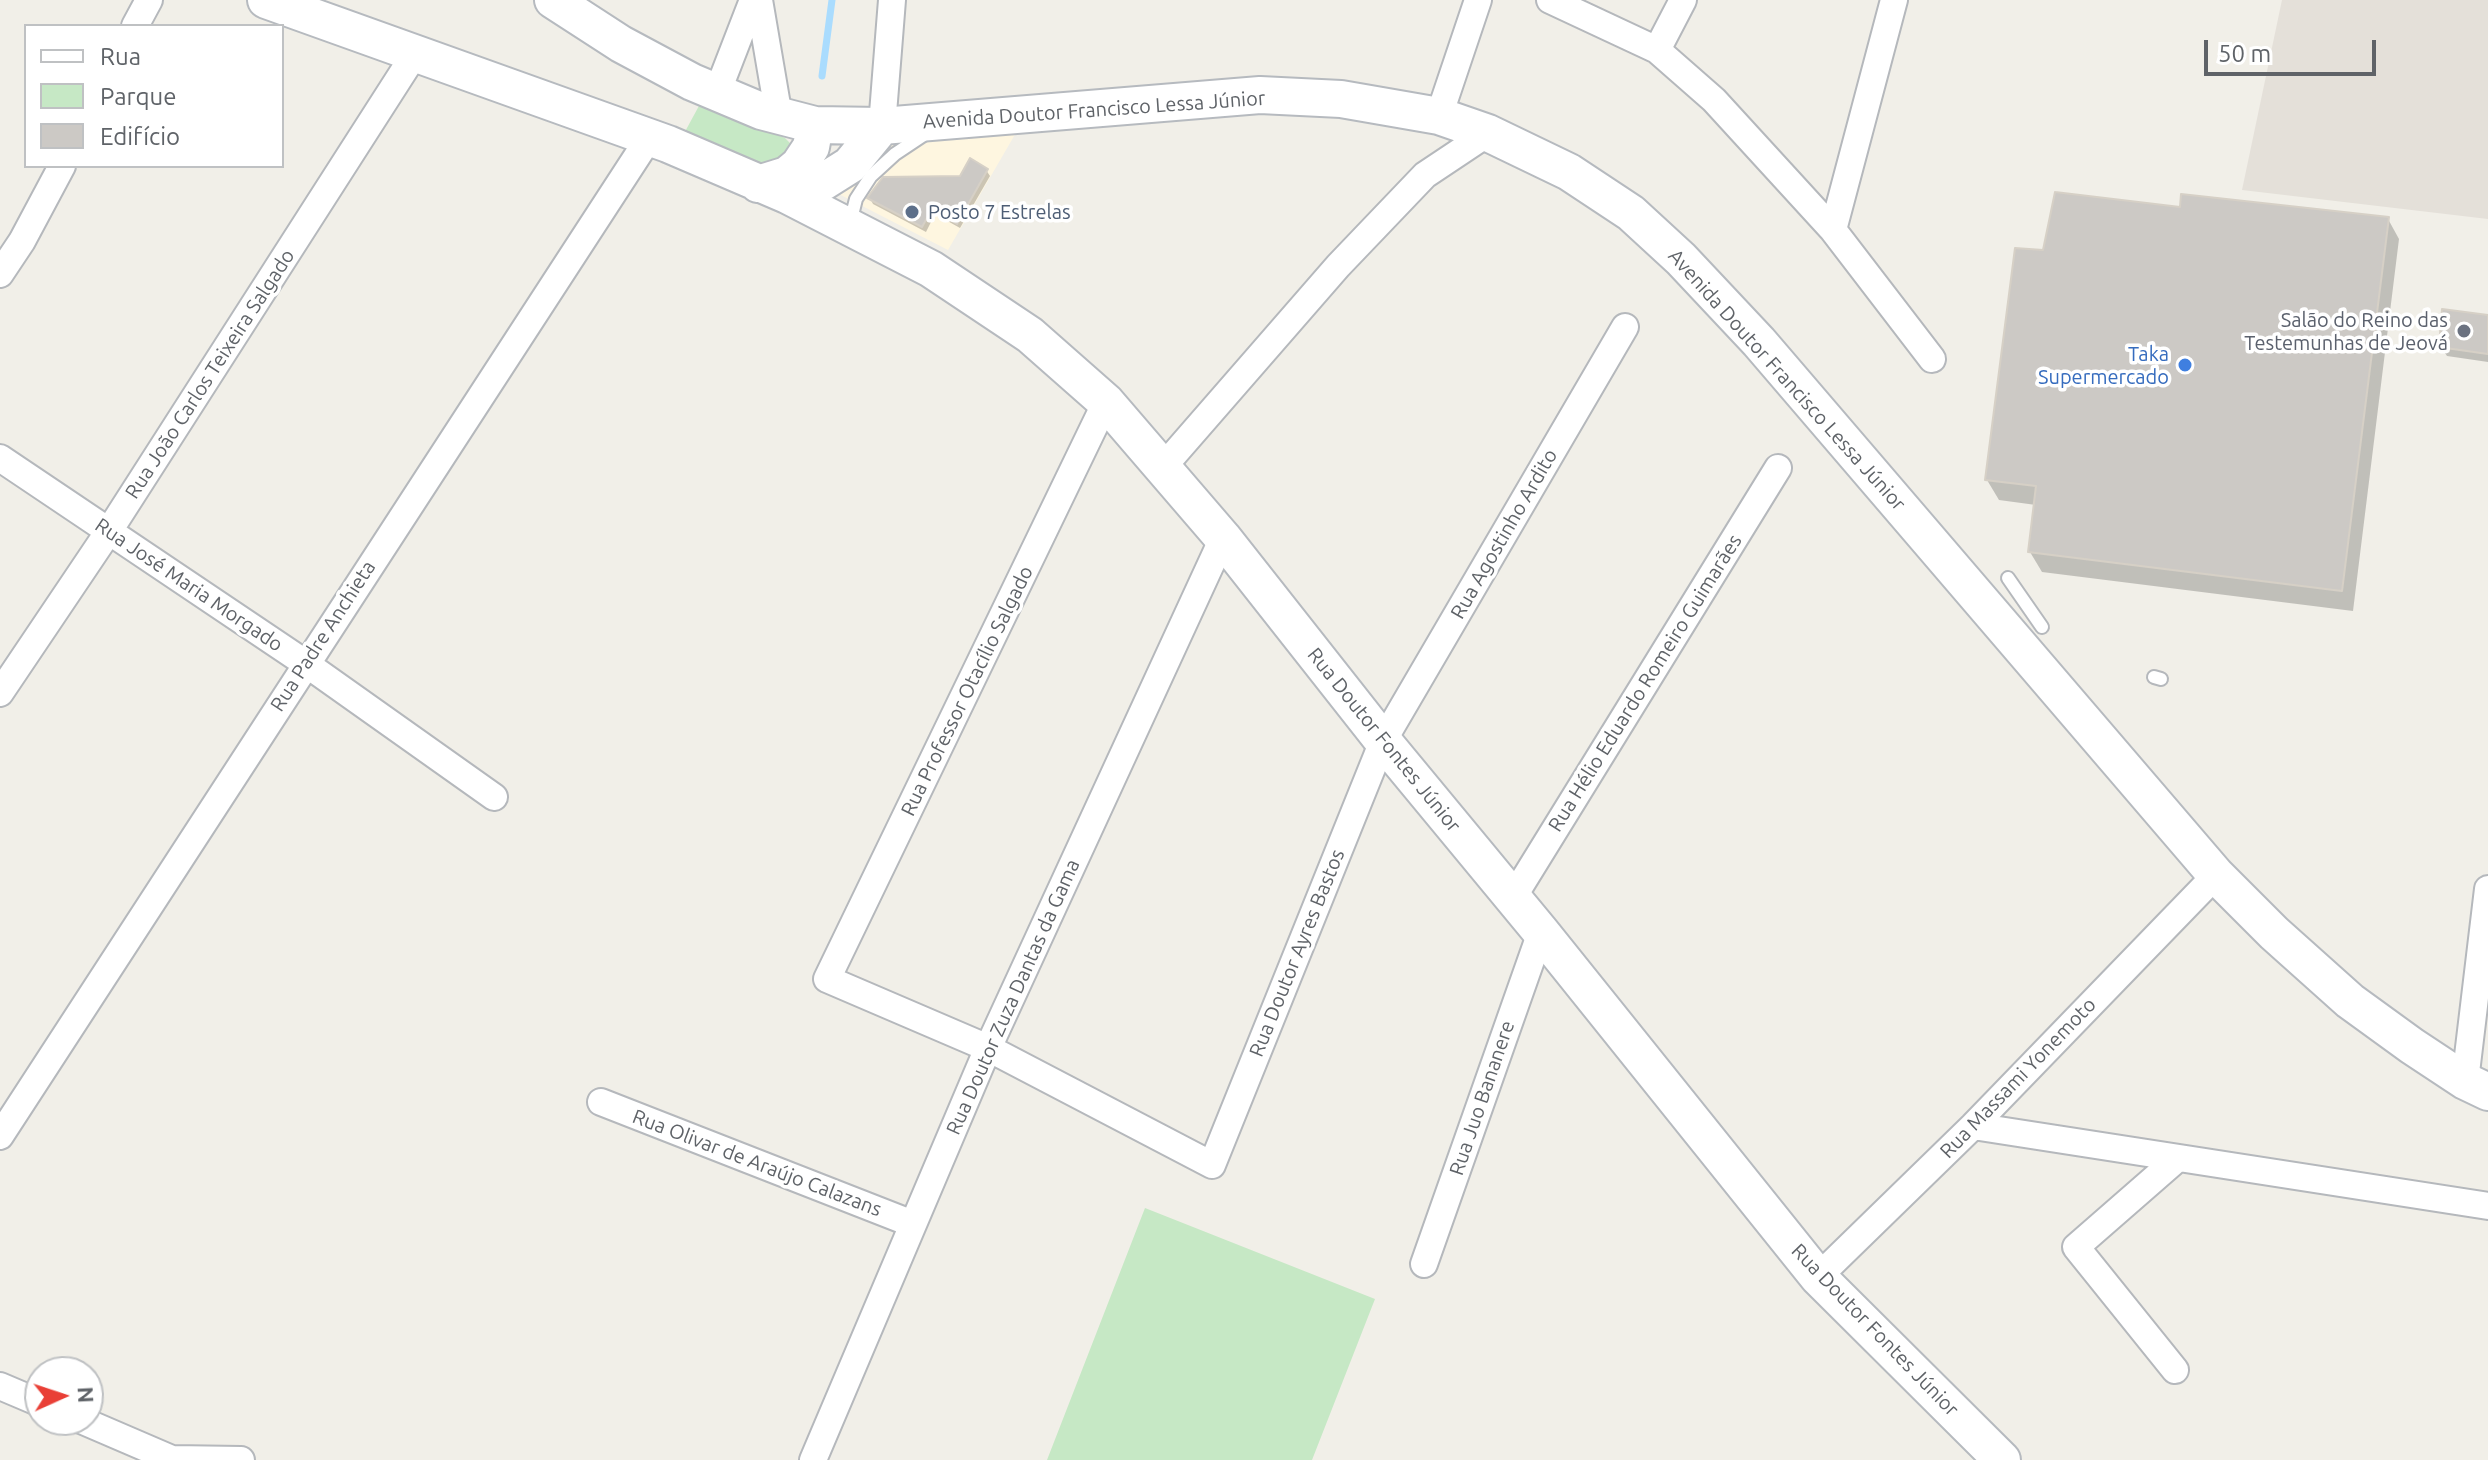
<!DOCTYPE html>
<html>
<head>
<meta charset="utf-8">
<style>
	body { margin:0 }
	#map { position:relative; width:2488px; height:1460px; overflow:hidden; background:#f1efe8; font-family:Ubuntu,sans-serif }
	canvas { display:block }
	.legend { position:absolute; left:24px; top:24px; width:260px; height:144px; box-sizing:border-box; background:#fff; border:2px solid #bfc1c3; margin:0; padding:10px 14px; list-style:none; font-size:24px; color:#5f6368 }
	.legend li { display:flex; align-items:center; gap:16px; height:40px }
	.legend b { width:40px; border:2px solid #bfc1c3 }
	.north { position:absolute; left:24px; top:1356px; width:80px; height:80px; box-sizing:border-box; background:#fff; border:2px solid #bfc1c3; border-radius:50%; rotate:87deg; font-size:22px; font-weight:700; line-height:32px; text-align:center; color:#5f6368 }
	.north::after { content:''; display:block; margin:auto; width:28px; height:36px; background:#e93f36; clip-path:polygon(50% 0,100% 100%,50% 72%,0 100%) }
	.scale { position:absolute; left:2204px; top:40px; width:172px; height:36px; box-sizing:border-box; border:4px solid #5f6368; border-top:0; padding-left:10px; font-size:24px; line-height:28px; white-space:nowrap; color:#5f6368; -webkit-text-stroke:6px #fff; paint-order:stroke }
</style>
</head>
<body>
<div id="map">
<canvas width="2488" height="1460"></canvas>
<ul class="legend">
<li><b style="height:10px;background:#fff"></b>Rua</li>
<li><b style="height:22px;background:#c6e8c5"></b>Parque</li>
<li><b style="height:22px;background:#ccc9c5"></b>Edifício</li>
</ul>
<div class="north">N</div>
<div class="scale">50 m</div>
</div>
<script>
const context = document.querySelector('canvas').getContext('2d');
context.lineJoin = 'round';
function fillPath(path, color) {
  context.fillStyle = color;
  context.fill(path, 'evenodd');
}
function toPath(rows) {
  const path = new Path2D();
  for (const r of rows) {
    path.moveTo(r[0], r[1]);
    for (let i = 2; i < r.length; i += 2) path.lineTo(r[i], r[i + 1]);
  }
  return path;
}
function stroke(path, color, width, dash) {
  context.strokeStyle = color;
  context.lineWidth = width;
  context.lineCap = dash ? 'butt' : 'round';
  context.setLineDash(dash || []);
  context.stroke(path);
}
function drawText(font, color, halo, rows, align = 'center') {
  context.font = font + ' Ubuntu,sans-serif';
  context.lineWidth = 7;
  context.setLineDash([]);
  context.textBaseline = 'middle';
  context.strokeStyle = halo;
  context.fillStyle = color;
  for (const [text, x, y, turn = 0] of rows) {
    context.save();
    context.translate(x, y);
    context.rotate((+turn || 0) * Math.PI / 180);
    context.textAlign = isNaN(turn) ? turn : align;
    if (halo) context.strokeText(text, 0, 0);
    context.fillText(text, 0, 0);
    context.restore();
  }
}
fillPath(toPath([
	[1017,131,948,250,833,191,876,162,896,140]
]), '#fef6e0');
fillPath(toPath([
	[2282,0,2488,0,2488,219,2242,190]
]), '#e4e0d9');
fillPath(toPath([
	[700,104,785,138,792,145,776,170,681,139],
	[1145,1208,1375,1299,1312,1460,1047,1460]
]), '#c6e8c5');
fillPath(toPath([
	[986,170,990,176,960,228,935,214,926,232,873,204,870,198],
	[2182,209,2388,219,2399,239,2353,611,2042,572,2030,552,2036,505,1999,500,1987,480,2045,252],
	[2488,317,2488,362,2447,356,2441,347]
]), '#0003');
stroke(toPath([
	[822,76,832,0]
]), '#aadcfe', 7);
const building = toPath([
	[970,158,988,169,957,224,932,209,922,227,867,198,883,177,960,176,970,158],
	[2055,192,2180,207,2181,194,2389,217,2342,591,2028,552,2036,486,1985,480,2015,248,2043,250,2055,192],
	[2442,309,2488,315,2488,354,2439,347,2442,309]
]);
fillPath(building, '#ccc9c5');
stroke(building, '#d6d0c6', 2);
const lane = toPath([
	[850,223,856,199,871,176,895,154,925,134],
	[2008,578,2042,627],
	[2154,677,2161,679]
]);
const street = toPath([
	[759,0,779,117],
	[1550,0,1657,50,1714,100,1833,230,1932,359],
	[135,26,149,0],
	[1657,50,1683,0],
	[717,93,753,0],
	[1439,116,1478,0],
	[882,126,892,0],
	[1833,230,1894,0],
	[0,274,22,241,62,166],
	[1106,402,827,979,988,1048,1212,1165,1383,741,1625,327],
	[0,458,305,663,494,797],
	[1163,467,1338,266,1425,175,1488,133],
	[0,693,109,531,416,52],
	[1512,899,1778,468],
	[2465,1081,2488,889],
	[601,1102,913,1224],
	[1973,1126,2488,1206],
	[0,1136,649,138],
	[1424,1264,1541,932],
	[1818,1277,1973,1126,2216,875],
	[2175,1370,2076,1247,2178,1158],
	[0,1386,40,1403],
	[81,1420,174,1460],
	[173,1459,241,1460],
	[813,1460,988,1048,1223,538]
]);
const secondary = toPath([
	[266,0,668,144,787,195,931,269,1030,335,1106,402,1223,538,1383,741,1541,932,1818,1277,2002,1460],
	[553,0,621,44,692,82,761,111,815,125,882,126,1260,95,1341,99,1439,116,1488,133,1569,172,1631,213,1681,259,1759,342,2216,875,2274,933,2350,1001,2412,1046,2465,1081,2488,1092],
	[758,184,787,175,799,165,811,147,815,125],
	[787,195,823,182,850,165,882,126]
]);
stroke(lane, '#b5b8bc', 16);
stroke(street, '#b5b8bc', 30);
stroke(secondary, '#b6babf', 40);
stroke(lane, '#fff', 12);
stroke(street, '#fff', 26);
stroke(secondary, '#fff', 36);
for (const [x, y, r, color] of [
	[912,212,8,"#5c6f8a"],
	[2464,331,8,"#6b7280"],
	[2185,365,8,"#3f7fe0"]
]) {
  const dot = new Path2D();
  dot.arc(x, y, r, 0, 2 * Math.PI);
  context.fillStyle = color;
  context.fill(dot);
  stroke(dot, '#fff', 3);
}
drawText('20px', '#5f6368', '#fff', [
	["Avenida Doutor Francisco Lessa Júnior",1094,110,-4],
	["Rua João Carlos Teixeira Salgado",210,374,-57],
	["Avenida Doutor Francisco Lessa Júnior",1787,380,48],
	["Rua Agostinho Ardito",1504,534,-60],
	["Rua José Maria Morgado",189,585,34],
	["Rua Padre Anchieta",323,636,-57],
	["Rua Hélio Eduardo Romeiro Guimarães",1645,683,-58],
	["Rua Professor Otacílio Salgado",967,691,-64],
	["Rua Doutor Fontes Júnior",1384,740,51],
	["Rua Doutor Ayres Bastos",1297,953,-68],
	["Rua Doutor Zuza Dantas da Gama",1013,997,-66],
	["Rua Massami Yonemoto",2018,1078,-46],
	["Rua Juo Bananere",1482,1098,-71],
	["Rua Olivar de Araújo Calazans",757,1163,21],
	["Rua Doutor Fontes Júnior",1875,1330,46]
]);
drawText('20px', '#4e5e75', '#fff', [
	["Posto 7 Estrelas",928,212]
], 'left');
drawText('20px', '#5b616d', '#fff', [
	["Salão do Reino das",2448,320],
	["Testemunhas de Jeová",2448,343]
], 'right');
drawText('20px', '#366cbe', '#fff', [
	["Taka",2169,354],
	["Supermercado",2169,377]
], 'right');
</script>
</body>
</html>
